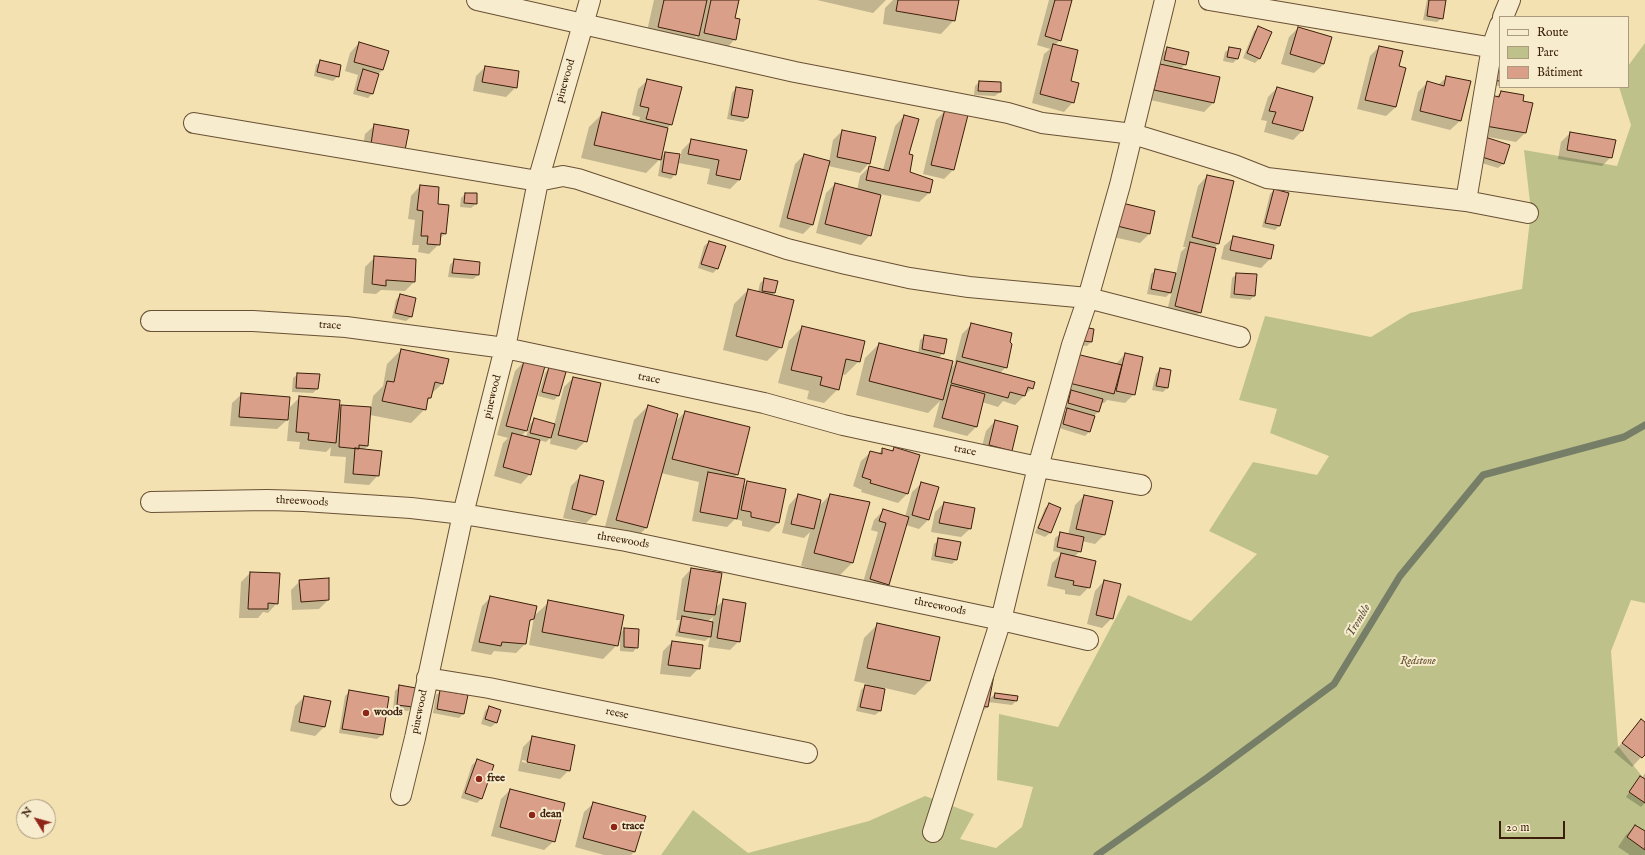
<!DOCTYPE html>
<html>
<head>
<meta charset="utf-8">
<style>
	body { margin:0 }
	#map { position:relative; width:1645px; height:855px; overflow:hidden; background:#f3e1b2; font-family:"IM FELL English",serif }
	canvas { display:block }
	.legend { position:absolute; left:1499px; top:16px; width:130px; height:72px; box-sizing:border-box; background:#f7eccd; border:1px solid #ac9a7f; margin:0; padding:5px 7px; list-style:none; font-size:12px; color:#3b1f0b }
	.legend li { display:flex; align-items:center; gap:8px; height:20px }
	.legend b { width:20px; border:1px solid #ac9a7f }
	.north { position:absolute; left:16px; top:799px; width:40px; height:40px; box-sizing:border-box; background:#f7eccd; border:1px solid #ac9a7f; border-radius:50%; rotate:307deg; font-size:11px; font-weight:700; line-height:16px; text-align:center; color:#3b1f0b }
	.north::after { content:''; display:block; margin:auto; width:14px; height:18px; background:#8f2418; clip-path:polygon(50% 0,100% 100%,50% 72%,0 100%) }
	.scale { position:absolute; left:1499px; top:821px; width:66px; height:18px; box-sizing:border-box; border:2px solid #3b1f0b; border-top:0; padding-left:5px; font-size:12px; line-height:14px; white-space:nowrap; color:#3b1f0b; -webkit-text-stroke:3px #f7eccd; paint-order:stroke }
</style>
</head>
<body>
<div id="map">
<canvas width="1645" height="855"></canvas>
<ul class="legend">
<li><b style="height:5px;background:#f7eccd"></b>Route</li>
<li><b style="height:11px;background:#bec28a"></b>Parc</li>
<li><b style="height:11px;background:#da9f89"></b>Bâtiment</li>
</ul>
<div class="north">N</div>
<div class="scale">20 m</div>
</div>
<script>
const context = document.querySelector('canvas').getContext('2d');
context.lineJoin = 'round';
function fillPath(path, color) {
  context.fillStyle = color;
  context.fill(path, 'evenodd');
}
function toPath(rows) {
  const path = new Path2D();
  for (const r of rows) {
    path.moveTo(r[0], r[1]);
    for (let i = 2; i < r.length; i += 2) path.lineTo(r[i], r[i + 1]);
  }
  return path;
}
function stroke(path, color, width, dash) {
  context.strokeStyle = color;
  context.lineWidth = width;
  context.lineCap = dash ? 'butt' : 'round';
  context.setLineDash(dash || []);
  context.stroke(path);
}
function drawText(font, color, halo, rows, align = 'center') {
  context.font = font + ' "IM FELL English",serif';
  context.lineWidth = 4;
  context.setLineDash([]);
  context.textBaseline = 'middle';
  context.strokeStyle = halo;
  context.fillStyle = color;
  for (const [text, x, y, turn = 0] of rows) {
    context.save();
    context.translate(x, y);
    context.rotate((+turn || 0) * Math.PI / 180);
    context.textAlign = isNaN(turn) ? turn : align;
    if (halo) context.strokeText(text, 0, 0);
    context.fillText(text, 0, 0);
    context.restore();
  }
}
fillPath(toPath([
	[1645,43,1645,603,1631,600,1611,651,1618,746,1645,780,1645,855,661,855,693,810,748,853,869,821,925,796,974,814,960,839,996,848,1022,827,1033,787,997,780,999,714,1058,727,1128,595,1191,621,1257,554,1209,531,1253,462,1317,475,1329,456,1270,433,1277,409,1239,400,1265,316,1371,337,1410,313,1522,289,1531,211,1524,150,1617,166,1631,125,1619,87,1628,87,1628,66]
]), '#bec28a');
fillPath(toPath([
	[654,0,740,0,737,3,734,18,735,39,726,49,696,42,697,36,684,49,645,40],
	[817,0,886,0,873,13],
	[893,0,958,0,954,20,941,34,883,24,885,8],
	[1049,0,1071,0,1060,40,1055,45,1070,81,1073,102,1064,112,1032,103,1044,54,1050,49,1037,45],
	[1427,0,1445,0,1442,18,1437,22,1423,20],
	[1259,27,1260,58,1255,63,1243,58,1254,31],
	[1298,28,1324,64,1314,73,1281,64,1289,37],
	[359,43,383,70,378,74,372,94,368,98,353,94,358,75,345,71,350,53],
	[1379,47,1398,67,1396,107,1386,116,1357,109,1370,56],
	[1168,48,1185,64,1180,70,1214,102,1204,112,1146,99,1151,75,1161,65,1163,52],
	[1230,48,1239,50,1237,59,1233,63,1223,61,1225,52],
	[321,61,338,76,333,81,314,76,316,65],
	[1500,64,1500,86,1484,84],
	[485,67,516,87,506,97,473,91,476,76],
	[1447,77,1460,121,1450,130,1411,120,1418,92,1427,83,1438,85],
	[648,80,671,124,667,129,660,158,665,153,675,174,671,179,658,176,661,158,646,173,581,158,589,127,602,114,639,122,640,117,632,115,638,89],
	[979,82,1000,92,995,96,974,95,975,86],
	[736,88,748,118,743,122,727,119,732,93],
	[1277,88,1302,131,1293,140,1264,132,1267,121,1261,120,1268,97],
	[1501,92,1522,102,1531,104,1525,133,1516,142,1472,134,1496,97],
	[946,110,953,170,944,179,923,174,936,120],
	[904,116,909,173,932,180,929,193,919,202,880,194,870,235,861,245,816,233,826,193,835,184,857,190,860,176,869,167,883,170,895,126],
	[375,125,408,131,362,153,365,134],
	[842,131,869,163,860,173,828,166,813,224,803,234,779,227,795,164,804,155,829,162,833,140],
	[1570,133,1611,157,1602,166,1558,159,1561,142],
	[692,140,745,151,739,180,730,189,707,184,710,169,679,163,682,150],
	[1480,143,1503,164,1498,168,1475,161],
	[1207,176,1218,244,1214,248,1200,312,1191,321,1166,315,1172,291,1166,297,1147,294,1151,274,1156,270,1176,274,1181,252,1186,247,1183,247,1198,186],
	[420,186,437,205,448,206,445,234,439,239,439,244,429,254,418,252,419,245,412,245,415,220,408,219,411,196],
	[1274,190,1279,226,1275,230,1262,227,1270,194],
	[465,194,476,204,471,208,460,207,461,198],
	[1109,212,1149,234,1140,243,1104,235],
	[1234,237,1270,259,1261,268,1221,259,1224,246],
	[709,242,718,268,713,273,698,268,704,246],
	[375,257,414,282,405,291,381,290,376,294,363,293,365,267],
	[454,260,478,275,473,279,448,277,450,265],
	[1237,274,1254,296,1250,300,1230,298,1232,278],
	[765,279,774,293,772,296,781,347,767,361,723,350,734,304,748,290,758,292,760,283],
	[400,295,415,299,411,317,406,321,392,318,396,300],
	[972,324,1006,367,1000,373,1032,388,1015,405,1003,401,998,407,982,402,976,427,967,436,933,427,940,401,928,413,856,395,865,358,879,344,918,354,920,340,925,336,943,353,938,359,950,369,954,365,962,334],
	[802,327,859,361,845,375,842,374,838,389,824,403,807,399,809,391,778,383,789,341],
	[1093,330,1091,342,1087,346,1073,344],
	[401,350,443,383,431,394,430,398,426,402,425,409,411,423,370,415,368,446,363,450,378,475,369,485,344,483,346,457,330,456,331,447,326,452,299,449,300,442,287,441,290,407,300,397,338,409,342,406,371,408,373,396,383,386,387,364],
	[1125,354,1134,394,1125,403,1107,400,1104,403,1101,403,1098,412,1094,416,1089,432,1085,436,1059,428,1063,413,1068,409,1064,408,1063,363,1116,364],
	[524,362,543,367,526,431,521,436,526,437,530,424,534,420,554,425,564,387,573,378,586,441,576,450,550,444,551,437,546,442,539,440,530,474,521,484,494,476,503,443,508,438,497,435,515,371],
	[549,368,565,372,558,396,554,400,538,396,545,373],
	[1160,369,1167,388,1163,392,1152,390,1156,374],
	[298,374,318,375,317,389,313,393,292,392,293,378],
	[242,394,289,398,287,420,277,429,230,426,232,403],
	[648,406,675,422,685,412,737,474,734,478,743,487,747,482,785,490,778,523,769,532,742,526,742,521,735,519,727,527,692,521,699,482,661,473,646,528,632,542,603,534,634,420],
	[995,421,1012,451,1002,460,980,454,986,431],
	[894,448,919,456,907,494,898,503,861,492,862,490,853,486,861,461,871,452,878,454,883,449,891,451],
	[580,477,595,514,586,523,563,518,571,486],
	[922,483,929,519,919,529,906,525,888,584,879,594,861,589,878,532,871,530,874,520,883,511,905,517,912,492],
	[798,495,818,507,830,495,869,503,852,563,838,577,801,566,810,532,804,538,782,533,789,505],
	[1084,496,1104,535,1095,544,1082,541,1080,551,1074,557,1089,587,1080,596,1065,594,1065,590,1047,586,1052,563,1062,553,1053,551,1055,538,1060,534,1068,535,1075,505],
	[944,503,971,528,961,537,931,532,935,512],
	[1050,504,1060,508,1050,533,1045,537,1035,533,1045,508],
	[939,540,957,559,952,564,931,560,934,544],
	[691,569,715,608,723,601,739,641,730,650,708,647,710,637,705,641,675,636,680,620,676,620,682,579],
	[713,617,712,623,707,622],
	[250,573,277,603,268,613,263,612,258,618,239,618,241,582],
	[300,581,328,600,319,609,292,610,291,590],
	[1104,581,1112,618,1102,628,1087,624,1095,591],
	[491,597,533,617,549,602,619,635,624,629,637,647,633,652,620,651,620,635,617,645,603,659,529,645,534,617,529,623,525,644,516,653,494,651,491,655,471,651,482,606],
	[878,624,939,638,929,681,915,695,885,688,880,711,875,715,856,711,861,690,867,684,854,681,864,638],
	[672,642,699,668,690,677,660,674,663,651],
	[400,686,412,707,408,711,393,709,395,691],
	[441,691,463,714,459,718,433,713,436,695],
	[349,692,388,698,382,735,377,739,339,733,345,696],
	[995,694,1016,701,1012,705,988,702,987,707,983,711,977,710],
	[304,697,324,727,315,736,290,731,295,706],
	[489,707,500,710,496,723,491,727,481,724,485,711],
	[1641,720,1645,723,1645,753,1632,767,1614,752],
	[533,737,569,770,560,779,518,771,523,747],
	[522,760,563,768,563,770,522,762],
	[477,761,481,799,477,803,461,798,472,765],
	[1645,773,1645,803,1641,807,1626,797,1636,782,1642,778],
	[510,790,554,841,544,850,491,836,501,799],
	[594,803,634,852,631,855,604,855,575,847,584,812],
	[1635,826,1645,833,1645,855,1630,855,1618,847,1626,835]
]), '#0003');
stroke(toPath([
	[1097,855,1208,777,1334,684,1400,576,1483,475,1624,437,1645,425]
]), '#767e68', 7);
const building = toPath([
	[664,0,707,0,699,36,658,27,664,0],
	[711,0,739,0,735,18,740,19,736,40,704,33,711,0],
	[898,0,959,0,955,21,896,11,898,0],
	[1055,0,1072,0,1061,41,1045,36,1055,0],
	[1429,0,1446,0,1443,19,1427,16,1429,0],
	[1258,26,1272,32,1260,59,1247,53,1258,26],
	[1298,27,1332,37,1324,64,1290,54,1298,27],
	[359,42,389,51,383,70,354,62,359,42],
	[1053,44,1078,50,1071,81,1079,83,1074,103,1040,94,1053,44],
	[1379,46,1403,51,1399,66,1406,68,1396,107,1365,100,1379,46],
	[1167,47,1189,52,1186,65,1164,60,1167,47],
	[1229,47,1241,49,1238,59,1227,57,1229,47],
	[320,60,341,65,339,77,317,72,320,60],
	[1491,61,1500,63,1500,81,1488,80,1491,61],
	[1160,64,1220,77,1214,103,1154,90,1160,64],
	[485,66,519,71,517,88,482,82,485,66],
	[363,69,379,74,373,94,357,90,363,69],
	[1446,76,1471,81,1461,121,1420,111,1427,81,1444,86,1446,76],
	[647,79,682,87,672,125,646,119,649,108,640,106,647,79],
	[979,81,1001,82,1001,92,978,91,979,81],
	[736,87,753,90,748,118,731,115,736,87],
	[1277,87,1313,97,1303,131,1272,123,1276,112,1269,111,1277,87],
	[1501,91,1524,95,1523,101,1533,103,1526,133,1480,125,1487,94,1499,97,1501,91],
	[945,109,968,115,954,170,931,165,945,109],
	[602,112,668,128,661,160,594,145,602,112],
	[904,115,919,119,909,154,913,155,910,172,933,180,930,193,866,180,869,166,889,171,904,115],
	[374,124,409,130,405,150,371,144,374,124],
	[842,130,876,137,870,164,837,157,842,130],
	[1570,132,1616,140,1612,158,1567,150,1570,132],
	[1485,137,1510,145,1504,164,1479,156,1485,137],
	[691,139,747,150,740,180,716,175,719,160,688,154,691,139],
	[665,152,680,154,676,175,662,172,665,152],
	[804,154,830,161,813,225,787,218,804,154],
	[1207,175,1234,181,1219,244,1192,237,1207,175],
	[835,183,881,195,871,236,825,224,835,183],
	[420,185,439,187,438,204,449,205,446,234,441,233,440,245,427,244,428,236,421,236,423,211,417,210,420,185],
	[1274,189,1289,193,1280,226,1265,223,1274,189],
	[465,193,477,193,477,204,464,203,465,193],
	[1118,202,1155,211,1150,234,1113,225,1118,202],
	[1233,236,1274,245,1271,259,1230,250,1233,236],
	[709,241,726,246,718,269,701,264,709,241],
	[1190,242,1216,248,1201,313,1175,306,1190,242],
	[374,256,416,259,415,282,386,280,386,286,372,284,374,256],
	[454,259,480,262,479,275,452,273,454,259],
	[1155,269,1176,273,1171,293,1151,289,1155,269],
	[1236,273,1257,274,1255,296,1234,294,1236,273],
	[764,278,778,281,775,293,762,291,764,278],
	[748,289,794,300,782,348,736,336,748,289],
	[400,294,416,298,412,317,395,313,400,294],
	[971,323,1012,333,1010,342,1012,344,1007,368,962,357,971,323],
	[802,326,865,341,860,362,846,359,839,390,820,385,822,377,791,370,802,326],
	[1078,326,1094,329,1092,342,1076,340,1078,326],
	[924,335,947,339,944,354,922,349,924,335],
	[879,343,953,361,943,400,869,381,879,343],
	[401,349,449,359,443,384,435,382,431,398,428,398,426,410,382,401,387,381,394,382,401,349],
	[1072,353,1122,365,1114,394,1065,382,1072,353],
	[1125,353,1143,357,1135,395,1116,391,1125,353],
	[524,361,545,366,527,431,506,426,524,361],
	[957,361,1035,382,1033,389,1028,387,1025,396,1010,392,1008,398,951,383,957,361],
	[549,367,566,372,559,396,542,392,549,367],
	[1160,368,1171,370,1168,388,1156,386,1160,368],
	[297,373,320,374,318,389,296,388,297,373],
	[573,377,601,383,587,442,558,435,573,377],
	[951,385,985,394,977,427,942,418,951,385],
	[1071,390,1103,399,1099,412,1068,403,1071,390],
	[241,393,290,397,288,420,239,417,241,393],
	[299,396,340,400,336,443,308,440,309,433,296,432,299,396],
	[341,405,371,407,368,446,359,445,359,449,339,447,341,405],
	[648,405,678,414,647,528,616,520,648,405],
	[1067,408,1095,416,1090,432,1063,424,1067,408],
	[685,411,750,427,738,475,672,459,685,411],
	[534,418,555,424,551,438,530,433,534,418],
	[995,420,1018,426,1012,451,989,445,995,420],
	[512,433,540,440,531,475,503,467,512,433],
	[894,447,920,455,908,494,870,483,871,480,862,477,870,451,882,454,882,448,893,451,894,447],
	[355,448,382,451,379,476,353,474,355,448],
	[708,472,745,479,737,519,700,512,708,472],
	[580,475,604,481,596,515,572,509,580,475],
	[747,481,786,489,779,523,751,517,751,512,741,510,747,481],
	[921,482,939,487,929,520,912,515,921,482],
	[798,494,821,500,814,529,791,524,798,494],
	[830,494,870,502,853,563,814,553,830,494],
	[1084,495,1113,501,1105,535,1076,529,1084,495],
	[944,502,975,508,971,529,939,523,944,502],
	[1049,503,1061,508,1051,533,1038,528,1049,503],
	[883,509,909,517,889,585,870,579,886,523,879,521,883,509],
	[1060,532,1084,537,1081,552,1057,547,1060,532],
	[938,538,961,542,957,560,935,556,938,538],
	[1061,553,1096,561,1090,588,1073,585,1074,581,1055,577,1061,553],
	[691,568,722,573,715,615,684,611,691,568],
	[250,572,280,573,278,604,268,603,268,609,248,609,250,572],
	[329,578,329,600,301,602,299,580,329,578],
	[1104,580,1121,584,1113,619,1096,615,1104,580],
	[490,596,537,606,534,619,530,620,526,644,502,642,501,646,479,642,490,596],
	[723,599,746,603,740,642,717,638,723,599],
	[548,600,624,615,618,646,542,632,548,600],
	[682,616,713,622,711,637,679,632,682,616],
	[877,623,940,637,930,681,867,668,877,623],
	[624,628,639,629,638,648,624,647,624,628],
	[672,641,703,645,700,669,668,665,672,641],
	[987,674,994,675,988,707,981,706,987,674],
	[399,685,416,688,413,707,397,705,399,685],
	[865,685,885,689,881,711,860,707,865,685],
	[349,690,389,697,383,735,342,729,349,690],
	[440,690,468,695,464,714,437,709,440,690],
	[995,693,1018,696,1017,701,994,698,995,693],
	[304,696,331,701,325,727,299,722,304,696],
	[489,706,501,710,497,723,485,719,489,706],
	[1641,719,1645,722,1645,755,1642,758,1622,743,1641,719],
	[532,736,575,745,570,771,527,762,532,736],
	[477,759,494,765,482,799,465,793,477,759],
	[1640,776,1645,779,1645,803,1629,792,1640,776],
	[510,789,565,803,555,842,500,827,510,789],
	[593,802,646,816,635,852,583,838,593,802],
	[1635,825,1645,831,1645,850,1627,837,1635,825]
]);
fillPath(building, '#da9f89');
stroke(building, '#3b1f0b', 1);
const minor = toPath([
	[477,0,795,72,1008,113,1042,123,1133,134,1234,165,1267,178,1466,201,1528,213],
	[1209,0,1500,49],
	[1503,17,1510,0],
	[194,123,538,181,563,176,578,179,787,249,846,264,909,278,969,287,1088,298,1240,337],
	[1466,201,1492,47,1500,25],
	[151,321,253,321,346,327,505,348,764,403,843,425,1038,467,1141,485],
	[151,502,267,500,304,501,411,508,463,514,626,541,1001,620,1088,640],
	[427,678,489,688,807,753],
	[401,795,415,738,463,514,505,348,538,181,590,0],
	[933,832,1001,620,1038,467,1072,345,1088,298,1120,185,1165,0]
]);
stroke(minor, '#695035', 22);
stroke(minor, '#f7eccd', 20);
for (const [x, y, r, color] of [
	[366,713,4,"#8f2418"],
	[479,779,4,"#8f2418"],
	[532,815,4,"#8f2418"],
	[614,827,4,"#8f2418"]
]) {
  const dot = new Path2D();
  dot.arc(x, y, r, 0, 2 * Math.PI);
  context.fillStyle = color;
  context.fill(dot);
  stroke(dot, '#f7eccd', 1.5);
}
drawText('11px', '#3b1f0b', '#f7eccd', [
	["pinewood",566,81,-74],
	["trace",330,326,4],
	["trace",649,379,12],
	["pinewood",493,397,-76],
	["trace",965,451,12],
	["threewoods",302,502,3],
	["threewoods",623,541,10],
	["threewoods",940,607,12],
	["pinewood",420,712,-78],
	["reese",617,714,12]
]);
drawText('italic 11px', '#625031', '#f7eccd', [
	["Redstone",1418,662]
]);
drawText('bold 11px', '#3b1f0b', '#f7eccd', [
	["woods",374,713],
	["free",487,779],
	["dean",540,815],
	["trace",622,827]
], 'left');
drawText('italic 12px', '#584f3a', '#f7eccd', [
	["Tremble",1359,621,-59]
]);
</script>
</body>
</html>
